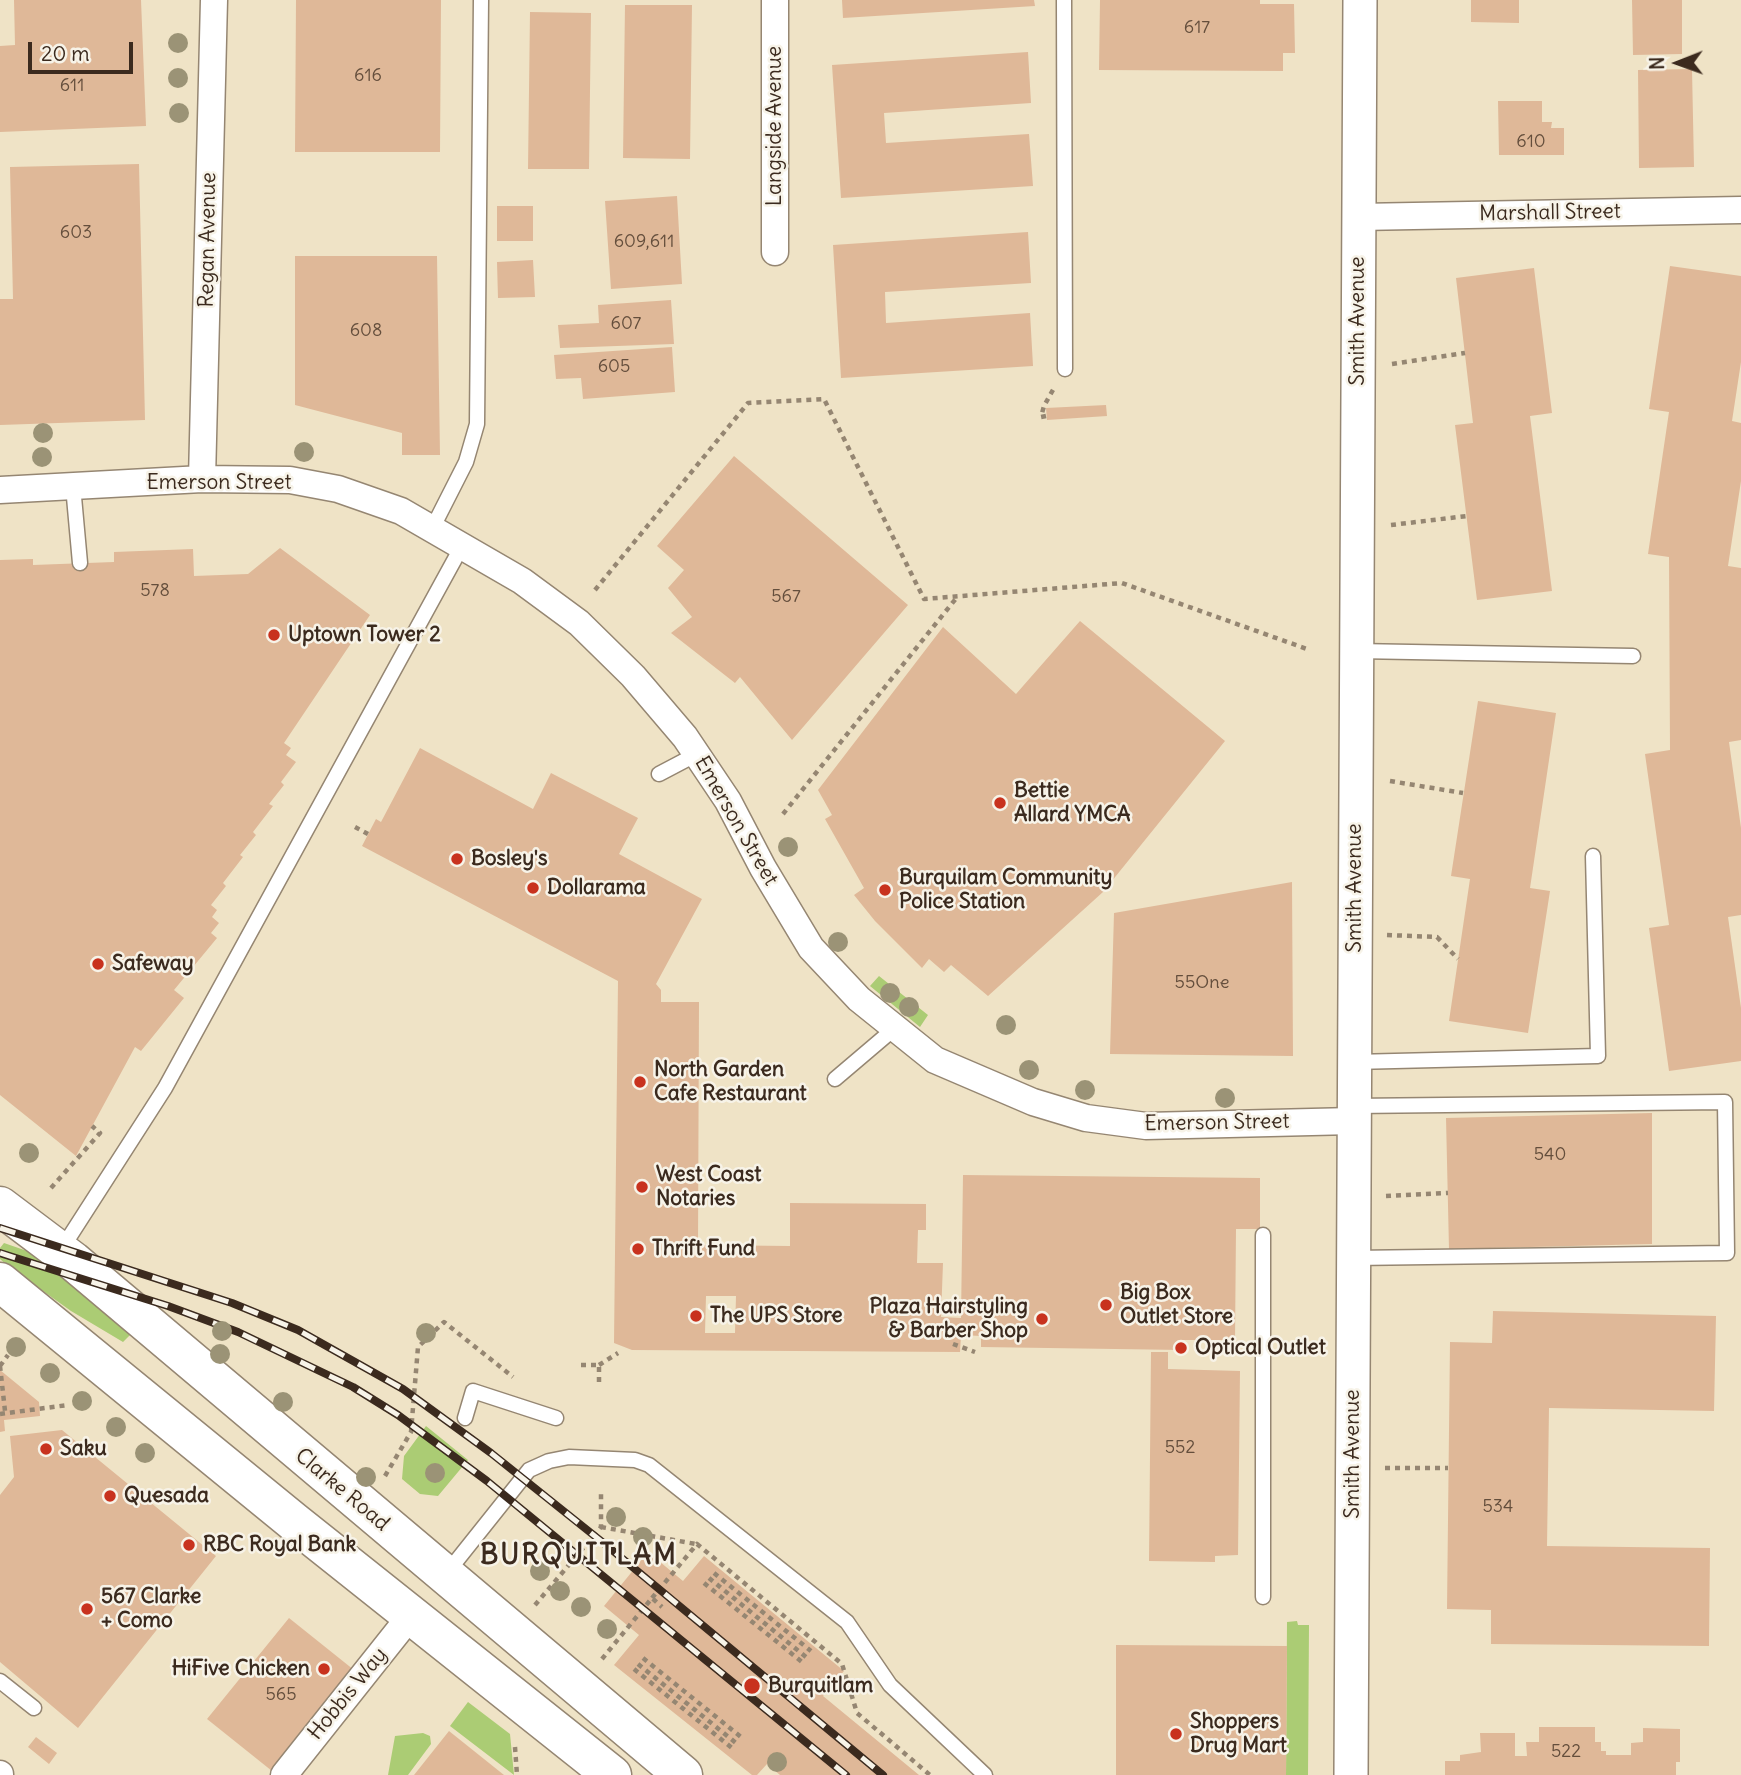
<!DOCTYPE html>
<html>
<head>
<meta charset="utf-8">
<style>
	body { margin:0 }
	#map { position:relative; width:1741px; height:1775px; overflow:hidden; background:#efe3c6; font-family:Delius,sans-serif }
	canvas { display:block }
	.north { position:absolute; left:1643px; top:28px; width:70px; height:70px; -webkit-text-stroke:5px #f7f3e8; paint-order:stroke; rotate:269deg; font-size:19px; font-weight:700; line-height:28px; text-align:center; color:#3b2a1e }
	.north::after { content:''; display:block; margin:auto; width:24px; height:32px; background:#3b2a1e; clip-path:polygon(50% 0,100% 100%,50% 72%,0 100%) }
	.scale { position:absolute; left:28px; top:42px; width:105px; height:32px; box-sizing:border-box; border:4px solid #3b2a1e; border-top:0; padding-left:9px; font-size:21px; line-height:24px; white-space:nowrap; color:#3b2a1e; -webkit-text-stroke:5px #f7f3e8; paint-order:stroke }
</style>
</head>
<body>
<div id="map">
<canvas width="1741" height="1775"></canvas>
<div class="north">N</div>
<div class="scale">20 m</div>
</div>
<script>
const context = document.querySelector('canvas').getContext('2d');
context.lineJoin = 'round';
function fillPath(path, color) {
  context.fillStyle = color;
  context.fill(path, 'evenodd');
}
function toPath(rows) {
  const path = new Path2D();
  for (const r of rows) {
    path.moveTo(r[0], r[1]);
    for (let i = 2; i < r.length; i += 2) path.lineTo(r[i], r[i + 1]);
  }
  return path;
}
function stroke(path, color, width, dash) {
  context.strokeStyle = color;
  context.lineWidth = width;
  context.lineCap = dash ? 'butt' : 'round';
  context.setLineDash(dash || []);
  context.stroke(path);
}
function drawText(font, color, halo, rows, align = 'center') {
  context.font = font + ' Delius,sans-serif';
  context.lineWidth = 5;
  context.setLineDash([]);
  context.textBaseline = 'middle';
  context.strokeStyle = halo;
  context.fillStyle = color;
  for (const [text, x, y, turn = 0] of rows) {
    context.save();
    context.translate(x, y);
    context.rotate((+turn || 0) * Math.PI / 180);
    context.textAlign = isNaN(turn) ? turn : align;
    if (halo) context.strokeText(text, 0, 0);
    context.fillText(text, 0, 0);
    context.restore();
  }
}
fillPath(toPath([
	[879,976,928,1015,920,1027,870,986],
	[4,1243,30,1252,42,1259,130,1335,123,1342,71,1311,8,1266,0,1259,0,1248],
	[426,1426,468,1460,438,1496,420,1494,402,1479,404,1456],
	[1297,1621,1298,1625,1309,1625,1308,1775,1286,1775,1287,1622],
	[468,1702,510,1734,514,1775,450,1726],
	[423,1733,430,1736,431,1744,408,1775,388,1775,395,1736]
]), '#abcc74');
fillPath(toPath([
	[14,0,141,0,146,126,0,132,0,46,15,45],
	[296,0,441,0,440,152,295,152],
	[842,0,1034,0,1035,6,843,18],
	[1100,0,1260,0,1260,4,1294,4,1295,53,1283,53,1283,71,1099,70],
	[1471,0,1519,0,1519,23,1471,22],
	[1632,0,1682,0,1682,54,1633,55],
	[625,5,692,5,690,159,623,158],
	[530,12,591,13,589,169,528,169],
	[1028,52,1031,103,884,113,886,143,1029,134,1033,186,841,198,832,65],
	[1692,69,1694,167,1639,168,1638,70],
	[1498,101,1542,101,1542,122,1552,122,1551,128,1564,128,1564,155,1499,155],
	[139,164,145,420,0,425,0,299,13,299,10,167],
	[677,196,682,284,611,289,605,201],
	[497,206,533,206,533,241,497,241],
	[1028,232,1031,283,885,292,886,323,1030,313,1033,366,841,378,833,245],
	[295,256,437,256,440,455,402,455,402,433,295,405],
	[533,260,535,297,498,298,497,262],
	[1670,266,1741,276,1741,362,1732,421,1741,423,1741,481,1728,566,1741,568,1741,740,1729,742,1741,828,1741,915,1728,917,1741,1008,1741,1061,1669,1071,1649,928,1669,925,1645,754,1670,750,1669,557,1648,554,1669,412,1649,409],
	[1534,268,1552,413,1530,416,1552,591,1477,600,1455,425,1473,423,1456,278],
	[671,300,674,344,560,348,558,325,599,323,598,305],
	[672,347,675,392,583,399,581,378,556,379,554,355],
	[1106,405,1107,416,1047,420,1046,408],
	[734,456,908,605,792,740,740,677,735,683,671,633,692,617,668,588,684,570,657,546],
	[280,548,370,615,284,743,291,748,286,755,296,762,281,782,284,785,269,804,273,806,253,832,256,835,240,855,243,857,223,883,226,886,211,905,217,910,212,917,219,923,211,933,217,938,174,990,184,998,141,1051,135,1047,76,1156,0,1095,0,560,33,559,33,565,114,562,114,552,193,549,194,576,248,574],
	[1080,621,1225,741,1103,892,988,996,951,965,944,972,929,959,922,968,875,921,854,895,864,888,825,819,832,815,818,790,943,627,1016,694],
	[1478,701,1556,713,1530,888,1550,891,1528,1033,1449,1021,1470,879,1451,876],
	[420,748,533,809,551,773,638,818,619,854,702,899,656,984,661,990,661,1002,699,1002,698,1245,790,1246,790,1203,926,1204,926,1230,918,1230,917,1263,943,1263,941,1317,961,1318,963,1175,1260,1178,1260,1229,1236,1229,1235,1340,1182,1340,1182,1350,981,1347,981,1336,961,1335,960,1352,632,1350,614,1343,618,981,362,846,376,819,381,822],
	[706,1296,736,1296,735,1333,705,1333],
	[1292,882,1293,1056,1110,1054,1114,913],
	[1652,1113,1652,1244,1449,1249,1446,1118],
	[1493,1311,1716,1316,1714,1411,1549,1408,1547,1546,1710,1548,1709,1646,1491,1644,1491,1610,1447,1609,1450,1342,1492,1343],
	[1151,1352,1168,1352,1168,1369,1240,1371,1238,1555,1215,1556,1215,1562,1149,1561],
	[0,1370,39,1402,40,1416,4,1420,5,1431,0,1432],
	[62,1430,216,1556,78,1728,0,1662,0,1495,14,1477,10,1436],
	[648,1552,683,1581,704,1556,844,1671,823,1696,919,1775,780,1775,767,1764,757,1775,752,1775,614,1665,639,1635,604,1606],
	[289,1618,354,1670,272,1771,207,1719],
	[1116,1645,1287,1646,1286,1775,1116,1775],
	[1539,1727,1595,1727,1595,1742,1601,1742,1601,1751,1606,1751,1606,1755,1631,1755,1631,1743,1643,1742,1643,1728,1680,1729,1680,1762,1676,1762,1676,1775,1445,1775,1445,1761,1460,1761,1460,1755,1481,1752,1480,1733,1515,1733,1515,1756,1527,1756,1526,1742,1539,1742],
	[449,1731,504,1775,414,1775],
	[36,1737,57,1753,49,1764,28,1747]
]), '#dfb898');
const service = toPath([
	[1064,0,1065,369],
	[73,486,80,563],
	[433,527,466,462,477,424,481,0],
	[1356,651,1633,656],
	[659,774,697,754],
	[1354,1062,1598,1056,1593,856],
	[835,1079,895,1028],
	[1263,1235,1263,1597],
	[61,1250,165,1088,462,546],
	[1353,1258,1727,1253,1725,1102,1353,1106],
	[465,1418,473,1391,556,1418],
	[446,1574,529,1470,549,1461,569,1457,635,1460,649,1465,847,1622,890,1685,985,1775],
	[0,1681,34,1708]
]);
const minor = toPath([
	[775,0,775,252],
	[1359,217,1741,210],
	[202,479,214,0],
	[0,490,202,479,290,480,338,489,401,511,522,581,579,623,633,676,685,737,728,801,763,868,811,948,859,999,935,1060,1033,1102,1086,1118,1146,1126,1353,1121],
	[0,1774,0,1775],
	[284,1775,412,1614]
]);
const tertiary = toPath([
	[1351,1775,1360,0]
]);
const secondary = toPath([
	[0,1206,73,1261,683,1775],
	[0,1282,294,1522,612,1775]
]);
stroke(service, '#958672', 17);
stroke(minor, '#958672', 29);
stroke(tertiary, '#958672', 36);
stroke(secondary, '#958672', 41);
stroke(toPath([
	[1392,364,1465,353],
	[1046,416,1041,417,1044,406,1054,388],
	[1391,525,1467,516],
	[595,590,748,403,824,399,924,599,1122,583,1307,649],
	[1390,781,1463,793],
	[783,814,958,596],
	[355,827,368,834],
	[1387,935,1437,937,1458,959],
	[51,1188,100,1133,92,1126],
	[1386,1196,1448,1193],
	[953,1344,975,1352],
	[581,1365,599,1365,599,1385],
	[599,1365,618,1353],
	[0,1366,5,1411],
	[0,1366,8,1355],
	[0,1414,68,1405],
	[1385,1468,1448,1468],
	[385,1476,411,1432,418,1347,444,1322,513,1377],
	[601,1527,696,1544],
	[714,1573,811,1651],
	[709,1578,806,1657],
	[704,1583,802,1662],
	[652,1598,697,1544,842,1664,857,1713,930,1775],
	[535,1605,601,1527,601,1491],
	[643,1658,741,1737],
	[602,1659,652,1598,662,1607],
	[638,1664,736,1743],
	[634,1669,732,1748],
	[515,1747,517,1775]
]), '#958672', 4.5, [5, 5]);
stroke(service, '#fff', 14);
stroke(minor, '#fff', 26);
stroke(tertiary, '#fff', 33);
stroke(secondary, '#fff', 38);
const rail = toPath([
	[0,1228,232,1303,298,1330,403,1389,491,1453,606,1545,883,1775],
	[0,1253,168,1306,238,1332,353,1387,398,1415,487,1481,846,1775]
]);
stroke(rail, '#3b2a1e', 8);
stroke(rail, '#f7f3e8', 5, [16]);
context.fillStyle = '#9b9376';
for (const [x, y] of [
	[178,43],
	[178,78],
	[179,113],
	[43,433],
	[304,452],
	[42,457],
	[788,847],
	[838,942],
	[890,993],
	[909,1007],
	[1006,1025],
	[1029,1070],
	[1085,1090],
	[1225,1098],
	[29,1153],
	[222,1331],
	[426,1333],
	[16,1347],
	[220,1354],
	[50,1373],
	[82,1401],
	[283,1402],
	[116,1427],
	[145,1453],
	[435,1473],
	[366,1477],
	[616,1517],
	[643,1537],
	[540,1571],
	[560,1591],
	[581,1607],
	[607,1629],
	[777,1762]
]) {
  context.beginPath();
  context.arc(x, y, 10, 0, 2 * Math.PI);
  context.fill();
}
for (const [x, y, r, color] of [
	[274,635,7,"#c8321e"],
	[1000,803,7,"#c8321e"],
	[457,859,7,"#c8321e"],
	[533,888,7,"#c8321e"],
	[885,890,7,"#c8321e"],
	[98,964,7,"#c8321e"],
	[640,1082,7,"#c8321e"],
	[642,1187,7,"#c8321e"],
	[638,1249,7,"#c8321e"],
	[1106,1305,7,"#c8321e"],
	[696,1316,7,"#c8321e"],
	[1042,1319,7,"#c8321e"],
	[1181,1348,7,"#c8321e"],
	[46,1449,7,"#c8321e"],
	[110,1496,7,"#c8321e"],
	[189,1545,7,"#c8321e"],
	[87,1609,7,"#c8321e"],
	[324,1669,7,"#c8321e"],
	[752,1686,9,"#c8321e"],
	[1176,1734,7,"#c8321e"]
]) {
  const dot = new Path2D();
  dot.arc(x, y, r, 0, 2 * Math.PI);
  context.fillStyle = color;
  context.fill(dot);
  stroke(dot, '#f7f3e8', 2.5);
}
drawText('18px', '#644e3c', null, [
	["617",1197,28],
	["616",368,76],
	["611",72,86],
	["610",1531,142],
	["603",76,233],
	["609,611",644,242],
	["607",626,324],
	["608",366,331],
	["605",614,367],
	["578",155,591],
	["567",786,597],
	["55One",1202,983],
	["540",1550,1155],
	["552",1180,1448],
	["534",1498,1507],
	["565",281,1695],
	["522",1566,1752]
]);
drawText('21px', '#3b2a1e', '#f7f3e8', [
	["Langside Avenue",775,126,-90],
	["Marshall Street",1550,213,-1],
	["Regan Avenue",208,240,-89],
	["Smith Avenue",1358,321,-90],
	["Emerson Street",219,483],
	["Emerson Street",736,821,60],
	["Smith Avenue",1355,888,-90],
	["Emerson Street",1217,1123,-1],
	["Smith Avenue",1353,1454,-90],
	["Clarke Road",342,1490,40],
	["Hobbis Way",348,1694,-51]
]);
drawText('bold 21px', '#3b2a1e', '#f7f3e8', [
	["Uptown Tower 2",288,635],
	["Bettie",1014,791],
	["Allard YMCA",1014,815],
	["Bosley's",471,859],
	["Burquilam Community",899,878],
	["Police Station",899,902],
	["Dollarama",547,888],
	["Safeway",112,964],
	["North Garden",654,1070],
	["Cafe Restaurant",654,1094],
	["West Coast",656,1175],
	["Notaries",656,1199],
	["Thrift Fund",652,1249],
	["Big Box",1120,1293],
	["Outlet Store",1120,1317],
	["Plaza Hairstyling",1028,1307,"right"],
	["& Barber Shop",1028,1331,"right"],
	["The UPS Store",710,1316],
	["Optical Outlet",1195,1348],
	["Saku",60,1449],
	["Quesada",124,1496],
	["RBC Royal Bank",203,1545],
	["567 Clarke",101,1597],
	["+ Como",101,1621],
	["HiFive Chicken",310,1669,"right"],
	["Burquitlam",768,1686],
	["Shoppers",1190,1722],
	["Drug Mart",1190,1746]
], 'left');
context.letterSpacing = '2px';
drawText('bold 28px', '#3b2a1e', '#f7f3e8', [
	["BURQUITLAM",579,1556]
]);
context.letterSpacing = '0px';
</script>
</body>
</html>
